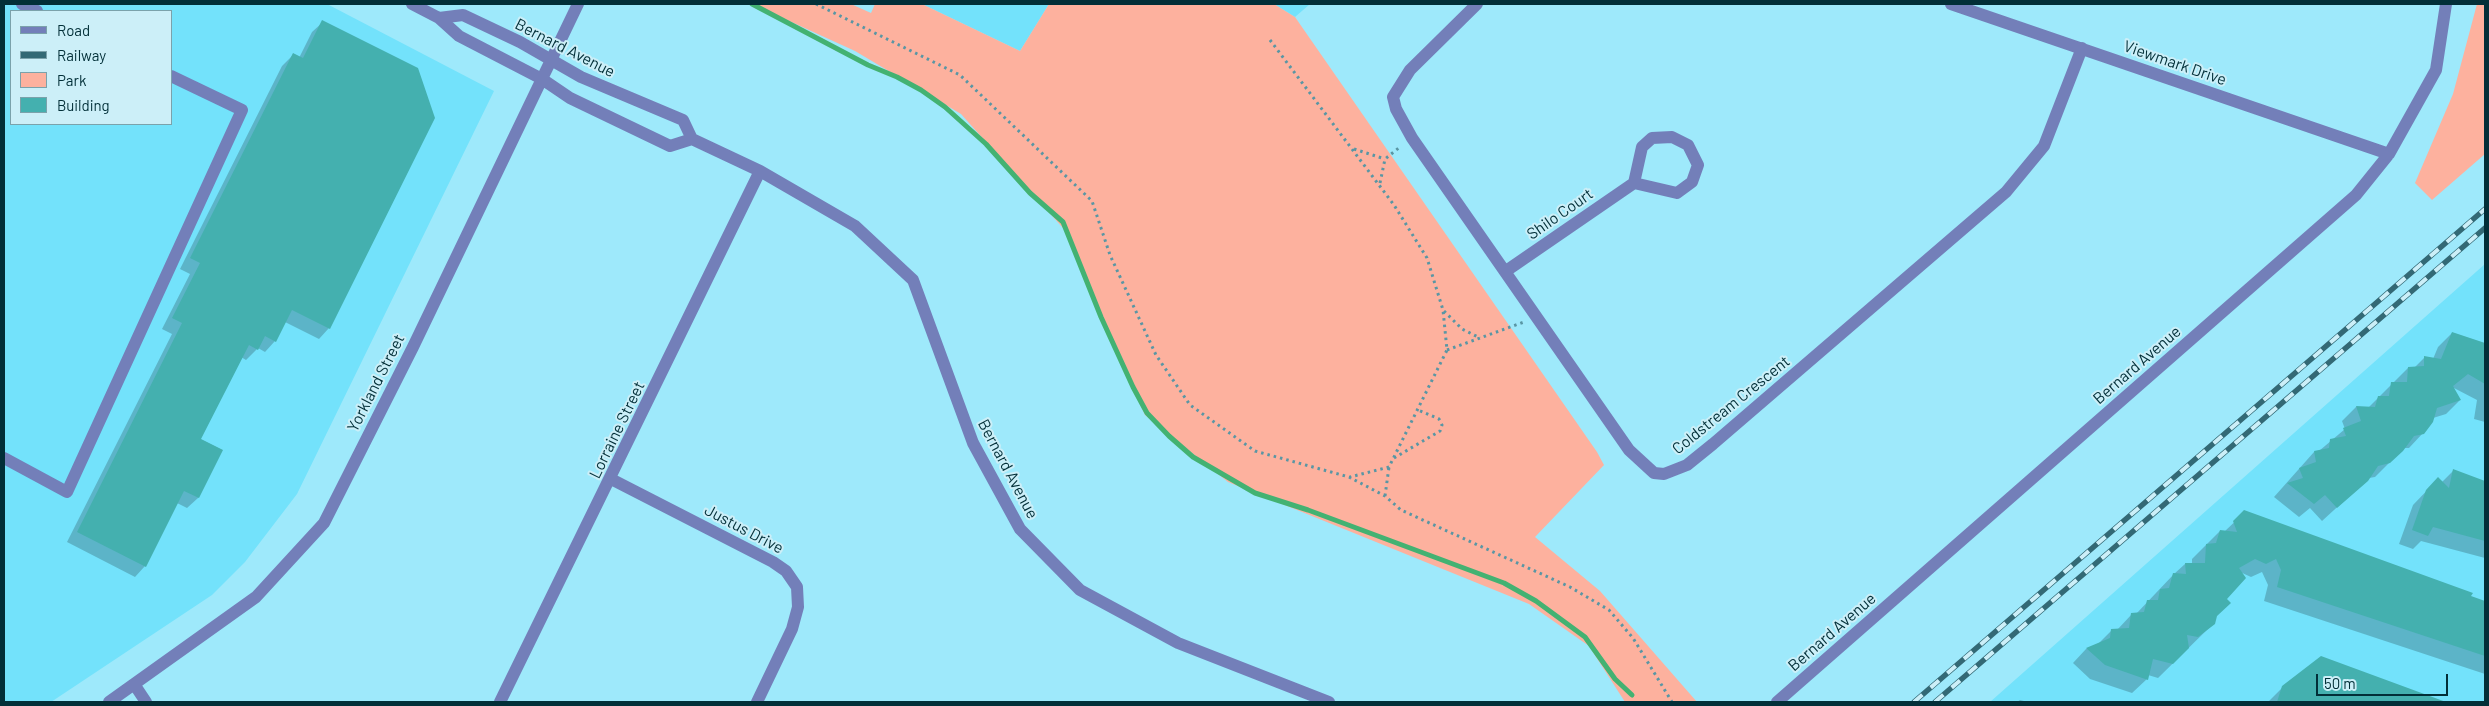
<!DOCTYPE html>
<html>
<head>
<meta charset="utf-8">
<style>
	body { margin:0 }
	#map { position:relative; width:2489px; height:706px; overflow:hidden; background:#9ee9fb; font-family:Barlow,sans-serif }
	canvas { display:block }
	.frame { position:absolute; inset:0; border:5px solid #022f38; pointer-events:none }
	.legend { position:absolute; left:10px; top:10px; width:162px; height:115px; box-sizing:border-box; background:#cceff8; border:1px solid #7ba2ab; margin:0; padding:6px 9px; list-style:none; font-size:15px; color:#022f38 }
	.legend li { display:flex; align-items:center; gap:10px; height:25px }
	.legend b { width:25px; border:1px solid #7ba2ab }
	.scale { position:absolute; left:2316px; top:674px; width:132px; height:22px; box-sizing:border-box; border:2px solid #022f38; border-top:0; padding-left:6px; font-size:15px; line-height:18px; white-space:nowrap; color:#022f38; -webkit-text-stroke:4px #cceff8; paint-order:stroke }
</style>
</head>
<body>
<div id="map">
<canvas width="2489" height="706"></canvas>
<div class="frame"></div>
<ul class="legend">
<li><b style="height:6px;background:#737fb9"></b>Road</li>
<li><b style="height:6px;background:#336975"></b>Railway</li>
<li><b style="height:14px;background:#fdb19e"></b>Park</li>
<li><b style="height:14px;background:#44b0af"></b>Building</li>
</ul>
<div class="scale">50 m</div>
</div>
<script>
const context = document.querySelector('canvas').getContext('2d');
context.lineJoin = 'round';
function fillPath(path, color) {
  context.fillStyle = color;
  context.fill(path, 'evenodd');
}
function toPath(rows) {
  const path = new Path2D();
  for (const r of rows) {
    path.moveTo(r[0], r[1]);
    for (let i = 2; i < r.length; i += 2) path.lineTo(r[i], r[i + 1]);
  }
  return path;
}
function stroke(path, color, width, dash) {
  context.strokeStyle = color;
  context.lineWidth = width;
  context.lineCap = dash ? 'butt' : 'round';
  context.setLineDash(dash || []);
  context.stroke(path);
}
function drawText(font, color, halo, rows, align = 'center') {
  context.font = font + ' Barlow,sans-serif';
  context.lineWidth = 4;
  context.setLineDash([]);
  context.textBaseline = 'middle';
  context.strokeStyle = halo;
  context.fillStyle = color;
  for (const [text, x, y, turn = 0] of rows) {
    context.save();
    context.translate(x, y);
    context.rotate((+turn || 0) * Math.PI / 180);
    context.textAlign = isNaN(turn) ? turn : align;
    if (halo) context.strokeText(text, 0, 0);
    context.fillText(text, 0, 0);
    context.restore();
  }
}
fillPath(toPath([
	[4,4,327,4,494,91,297,494,245,562,212,595,51,702,4,702],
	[11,11,171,11,171,124,11,124],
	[922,4,1049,4,1020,51],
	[1274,4,1310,4,1295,17],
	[2485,264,2485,702,1990,702]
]), '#73e2fb');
fillPath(toPath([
	[752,4,851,4,871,13,875,4,922,4,1020,51,1049,4,1274,4,1295,17,1597,452,1604,465,1535,537,1600,591,1697,702,1625,702,1589,646,1529,604,1228,482,1145,415,1110,337,1071,237,961,114,855,51],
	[2477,4,2485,4,2485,154,2432,200,2415,183,2453,94]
]), '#fdb19e');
fillPath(toPath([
	[323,22,329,328,319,339,285,322,275,341,265,352,258,348,246,360,241,357,200,439,222,450,198,498,187,508,177,503,145,566,135,577,67,542,172,334,162,329,190,274,180,269,282,66,293,55,299,58,312,32],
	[2452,333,2485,345,2485,422,2474,419,2477,400,2452,387,2460,400,2446,414,2433,418,2423,433,2409,448,2404,448,2375,477,2369,478,2322,521,2310,508,2299,517,2274,497,2314,452,2319,451,2345,429,2342,421,2356,407,2368,408,2408,368,2414,368,2424,358,2433,359,2438,347],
	[2453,471,2485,482,2485,558,2421,541,2413,549,2399,544,2413,505,2438,479,2442,482],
	[2245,512,2485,603,2485,674,2264,601,2268,585,2262,572,2251,577,2240,572,2216,616,2214,623,2158,678,2148,675,2147,679,2132,693,2090,679,2073,663,2086,649,2097,645,2112,630,2117,630,2132,614,2136,614,2174,574,2185,564,2192,564,2192,559,2220,531,2224,532],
	[2321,657,2443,702,2268,702,2283,687],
	[2020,700,2028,702,2017,702]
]), '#0003');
stroke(toPath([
	[752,4,868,65,897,77,921,90,945,107,986,144,1030,193,1063,222,1101,317,1133,387,1147,413,1169,436,1193,457,1255,493,1308,510,1504,583,1536,601,1585,637,1615,679,1632,695]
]), '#43b272', 5);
fillPath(toPath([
	[322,20,418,68,435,118,330,329,292,310,276,342,265,336,258,350,249,345,201,439,223,450,199,498,184,491,146,567,77,532,182,323,172,318,200,263,190,258,293,53,303,58],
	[2452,332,2485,343,2485,384,2468,374,2453,386,2461,400,2437,408,2433,422,2424,434,2414,436,2403,451,2390,463,2378,466,2368,481,2337,508,2325,495,2314,504,2287,483,2303,478,2299,468,2316,462,2314,451,2329,448,2330,439,2346,436,2343,428,2361,421,2356,406,2375,407,2378,396,2389,396,2391,382,2407,382,2408,367,2424,366,2424,356,2441,359],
	[2453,469,2485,481,2485,541,2433,527,2428,536,2412,530,2426,490,2438,477,2449,488],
	[2244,510,2473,593,2471,596,2485,601,2485,656,2277,587,2281,570,2276,559,2266,564,2255,559,2239,568,2246,578,2227,599,2231,603,2217,616,2215,624,2198,637,2187,635,2189,648,2173,664,2153,659,2148,680,2105,665,2086,648,2110,638,2111,629,2129,628,2131,613,2144,612,2147,600,2158,600,2160,589,2169,588,2173,573,2186,574,2185,563,2205,563,2206,544,2216,543,2220,530,2237,532,2233,521],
	[2321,656,2446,702,2277,702,2282,686]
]), '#44b0af');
stroke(toPath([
	[816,4,960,75,1092,201,1110,255,1156,355,1190,405,1255,451,1349,477,1385,496,1401,510,1570,587,1609,610,1633,638,1672,702],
	[1270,40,1394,205,1427,258,1443,310,1447,350,1389,467,1350,477],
	[1354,149,1385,159],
	[1380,183,1385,159,1400,147],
	[1444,311,1462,329,1480,338],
	[1447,350,1524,322],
	[1394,458,1440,431,1442,425,1439,419,1418,410],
	[1385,496,1389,467]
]), '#5996a4', 3, [2.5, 4]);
stroke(toPath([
	[22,4,37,11],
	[412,4,439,18,459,36,542,79,570,98,670,146,692,139],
	[1477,4,1410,70,1393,97,1396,109,1412,138,1629,450,1654,473,1664,474,1687,465,1713,444,2006,192,2044,146,2082,48],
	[1951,4,2389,154],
	[439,18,463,15,520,42,581,77,683,120,692,139,760,171,855,226,913,280,973,443,1020,529,1080,590,1178,643,1329,702],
	[1506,271,1634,183,1642,147,1652,138,1672,137,1688,145,1698,165,1692,182,1677,193,1634,183],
	[4,458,67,492,242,110,171,76],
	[611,479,773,562,786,571,797,587,798,607,792,629,757,702],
	[134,684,146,702],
	[109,702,256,597,324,523,413,347,578,4],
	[500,702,760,171],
	[1777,702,2356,195,2389,154,2436,70,2446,4]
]), '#737fb9', 12);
const rail = toPath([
	[1914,702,2485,209],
	[1935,702,2485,228]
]);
stroke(rail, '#336975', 5.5);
stroke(rail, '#cceff8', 4, [11]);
drawText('16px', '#022f38', '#cceff8', [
	["Bernard Avenue",565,48,27],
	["Viewmark Drive",2175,63,19],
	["Shilo Court",1560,214,-35],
	["Bernard Avenue",2137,365,-41],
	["Yorkland Street",376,383,-63],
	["Coldstream Crescent",1731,405,-39],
	["Lorraine Street",617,430,-64],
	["Bernard Avenue",1008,469,62],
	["Justus Drive",744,529,28],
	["Bernard Avenue",1832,632,-41]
]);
</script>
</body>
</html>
